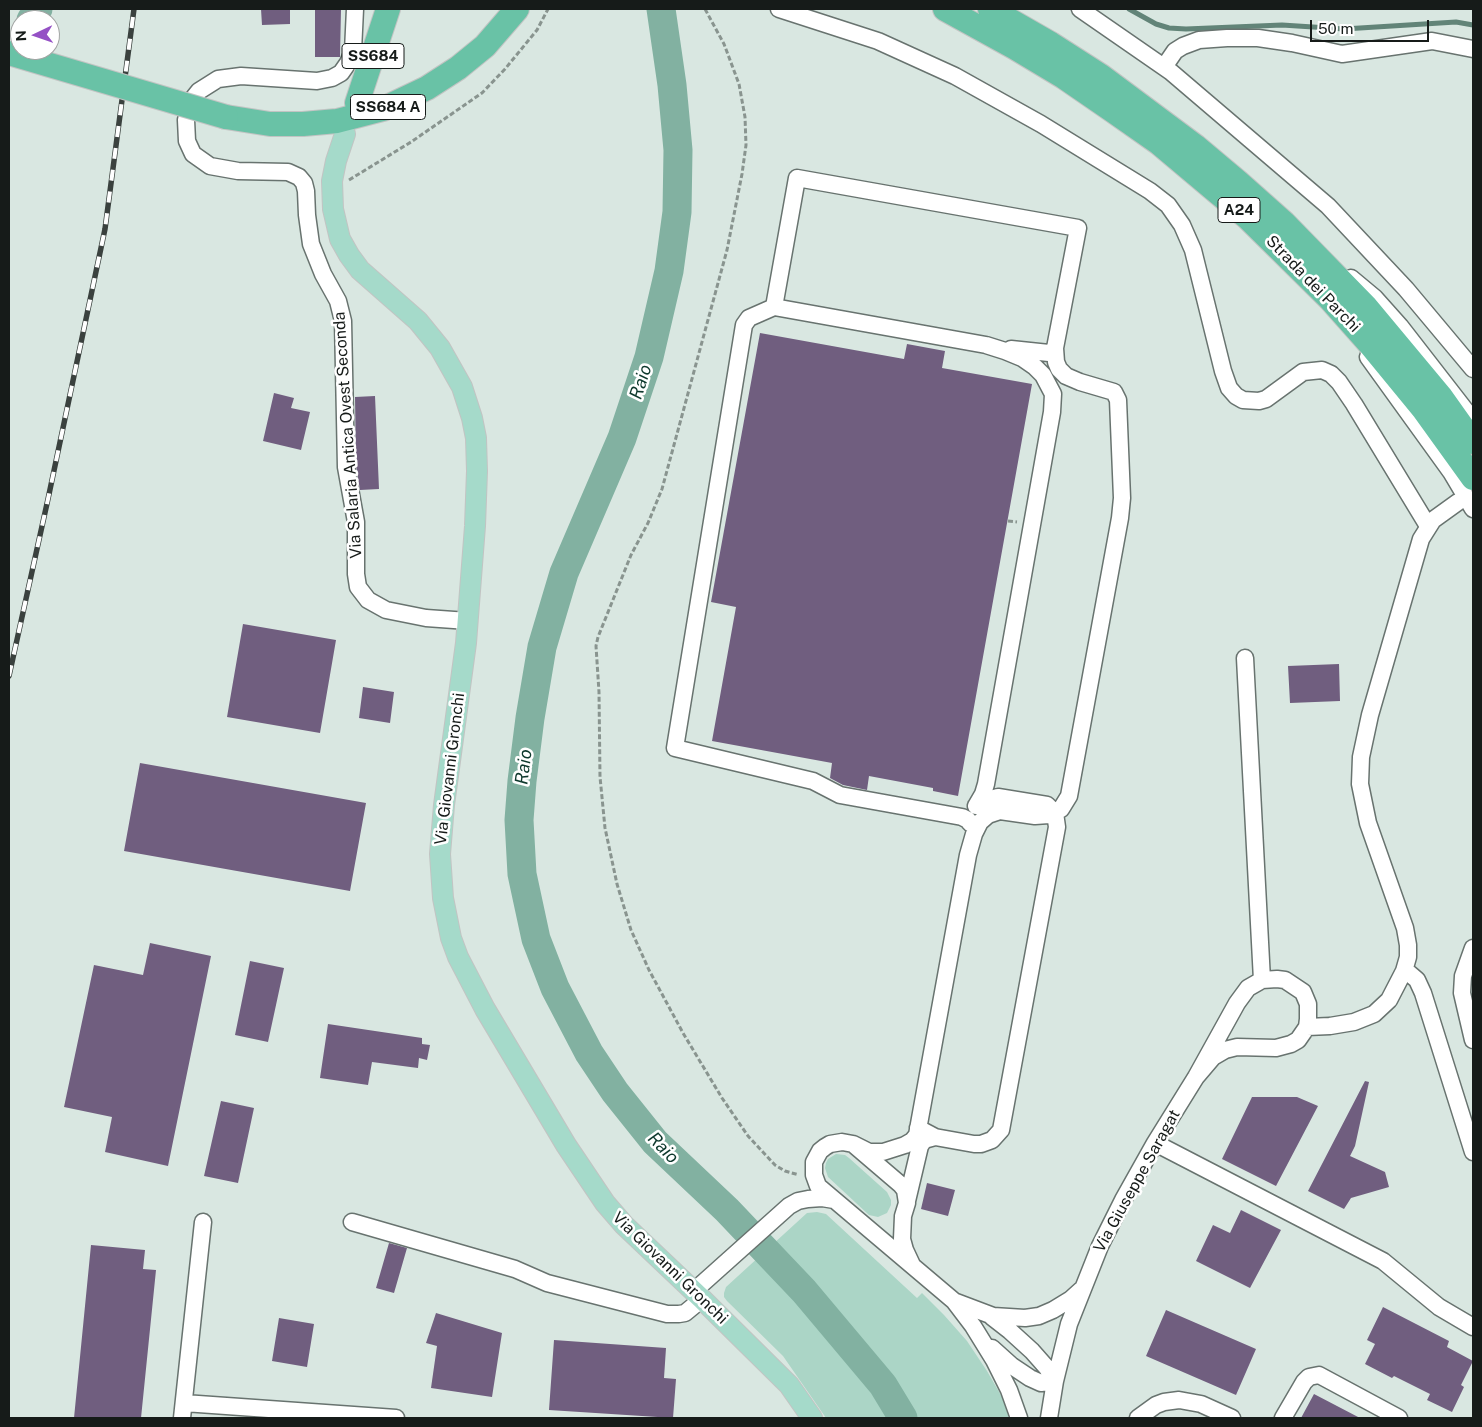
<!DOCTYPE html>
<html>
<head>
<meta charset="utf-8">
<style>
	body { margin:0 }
	#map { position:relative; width:1482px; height:1427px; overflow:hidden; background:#d9e7e1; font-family:"Public Sans",sans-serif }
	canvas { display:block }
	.frame { position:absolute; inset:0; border:10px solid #161b19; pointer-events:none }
	.north { position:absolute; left:10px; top:10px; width:50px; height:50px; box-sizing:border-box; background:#fff; border:1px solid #a2a4a3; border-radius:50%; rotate:267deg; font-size:14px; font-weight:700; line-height:20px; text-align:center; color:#161b19 }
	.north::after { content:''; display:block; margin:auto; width:18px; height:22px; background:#9551c5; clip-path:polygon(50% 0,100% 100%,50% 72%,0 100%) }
	.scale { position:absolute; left:1310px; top:20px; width:119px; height:22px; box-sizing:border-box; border:2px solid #161b19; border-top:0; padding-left:6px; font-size:15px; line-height:18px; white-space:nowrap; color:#161b19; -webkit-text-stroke:4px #fff; paint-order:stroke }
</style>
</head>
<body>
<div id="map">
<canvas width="1482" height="1427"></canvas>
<div class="frame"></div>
<div class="north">N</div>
<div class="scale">50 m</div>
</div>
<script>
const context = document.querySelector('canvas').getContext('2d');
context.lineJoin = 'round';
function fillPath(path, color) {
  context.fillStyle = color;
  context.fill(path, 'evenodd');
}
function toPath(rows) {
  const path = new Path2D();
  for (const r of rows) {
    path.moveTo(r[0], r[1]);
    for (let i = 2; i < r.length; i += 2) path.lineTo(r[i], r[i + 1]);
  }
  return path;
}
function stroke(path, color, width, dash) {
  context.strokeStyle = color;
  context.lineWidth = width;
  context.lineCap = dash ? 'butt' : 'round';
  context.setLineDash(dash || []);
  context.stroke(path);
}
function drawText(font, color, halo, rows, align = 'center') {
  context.font = font + ' "Public Sans",sans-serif';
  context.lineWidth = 5;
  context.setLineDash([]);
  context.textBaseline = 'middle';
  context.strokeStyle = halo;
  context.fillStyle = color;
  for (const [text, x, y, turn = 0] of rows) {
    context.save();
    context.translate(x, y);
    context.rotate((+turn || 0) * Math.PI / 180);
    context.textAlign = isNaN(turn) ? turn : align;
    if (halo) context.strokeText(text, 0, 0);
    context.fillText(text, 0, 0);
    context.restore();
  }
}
fillPath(toPath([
	[836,1154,845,1155,849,1158,887,1192,891,1200,891,1205,887,1213,878,1217,869,1215,828,1177,825,1168,826,1163,828,1159],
	[817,1212,826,1214,917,1298,922,1293,944,1315,967,1341,987,1371,1002,1397,1009,1418,826,1418,783,1356,727,1301,724,1297,724,1293,726,1287,807,1213]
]), '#abd5c6');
stroke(toPath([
	[1129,9,1156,24,1169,28,1186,29,1282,25,1344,29,1456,22,1473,25]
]), '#628478', 5);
stroke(toPath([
	[661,9,672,85,678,150,677,212,669,271,649,357,622,438,564,573,542,647,530,718,522,781,519,820,522,874,536,939,555,988,589,1053,615,1092,655,1142,727,1210,804,1291,883,1385,903,1418],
	[31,20,38,9]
]), '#82b1a1', 29);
fillPath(toPath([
	[261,9,290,9,290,24,262,25],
	[315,9,341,9,340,57,315,57],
	[760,333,904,359,907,344,945,351,942,368,1032,384,958,796,933,791,933,788,869,776,867,790,843,785,830,778,832,763,712,741,736,607,711,602],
	[274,393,294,398,291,408,310,412,301,450,263,441],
	[375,396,379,489,360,490,356,466,355,397],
	[243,624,336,640,320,733,227,717],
	[1339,664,1340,701,1290,703,1288,666],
	[363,687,394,692,390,723,359,718],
	[140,763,366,803,350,891,124,851],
	[150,943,211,956,168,1166,105,1152,112,1117,64,1107,94,965,143,975],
	[250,961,284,968,268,1042,235,1035],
	[328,1024,422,1038,422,1044,430,1045,427,1060,419,1058,418,1068,372,1062,368,1085,320,1078],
	[1365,1081,1369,1082,1355,1146,1350,1156,1385,1172,1389,1187,1351,1198,1344,1209,1308,1191],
	[1252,1097,1297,1097,1318,1106,1276,1186,1222,1159],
	[221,1101,254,1108,238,1183,204,1176],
	[927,1183,955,1190,948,1216,921,1209],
	[1241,1210,1281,1230,1250,1288,1196,1261,1213,1225,1230,1233],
	[389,1243,407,1248,394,1293,376,1288],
	[91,1245,145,1250,143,1269,156,1270,141,1418,74,1418],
	[1383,1307,1449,1341,1447,1347,1473,1361,1461,1385,1464,1387,1452,1412,1427,1400,1430,1394,1394,1376,1392,1378,1365,1364,1375,1344,1367,1340],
	[1166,1310,1256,1349,1236,1395,1146,1356],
	[436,1313,502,1333,492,1397,431,1388,437,1346,426,1343],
	[279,1318,314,1324,307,1367,272,1361],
	[554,1340,666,1348,664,1378,676,1379,673,1418,549,1410],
	[1314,1394,1360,1418,1301,1418]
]), '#705e7f');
const minor = toPath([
	[355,9,353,51,348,63,341,73,332,78,317,81,241,76,218,79,199,91,191,101,186,120,187,141,193,154,210,166,238,171,288,172,299,177,304,183,306,191,307,215,311,244,323,274,338,301,343,321,346,467,356,522,356,574,358,587,368,600,386,610,426,618,468,621],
	[779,9,878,41,955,76,1041,124,1150,191,1168,205,1182,225,1193,250,1223,371,1229,388,1236,396,1243,400,1259,401,1266,399,1303,372,1322,370,1331,374,1339,382,1354,404,1428,526],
	[1080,9,1171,72,1328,206,1406,289,1473,369],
	[1164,67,1175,51,1183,46,1199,40,1227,38,1258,38,1292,43,1342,54,1432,41,1473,49],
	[1351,278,1375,298,1400,326,1473,420],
	[774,307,749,318,744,325,675,748,813,781,840,795,962,817,968,820,970,823],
	[1011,349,1049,353,1053,352,1055,348],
	[1368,357,1451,472,1473,509],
	[1245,658,1262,980],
	[1473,948,1463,976,1462,993,1473,1040],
	[1404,971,1410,974,1417,980,1423,993,1473,1152],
	[1307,1027,1330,1026,1354,1022,1374,1014,1389,1000,1404,971,1408,957,1408,945,1405,928,1368,823,1360,784,1361,757,1370,715,1421,539,1433,520,1458,502],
	[918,1128,935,1137,974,1144,981,1144,992,1140,1001,1130,1057,827,1055,813,1047,805,998,797,982,802,976,806],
	[1155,1143,1383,1261,1439,1307,1473,1327],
	[853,1144,869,1152,883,1152,905,1145,912,1141,917,1135,968,855,974,834,980,822,988,815,1000,811,1035,816,1049,815,1061,809,1069,796,1120,518,1122,498,1118,400,1114,392,1080,382,1066,376,1059,369,1056,362,1055,348,1078,228,797,178,774,307,986,345,1005,351,1022,358,1035,367,1043,375,1053,394,1052,412,986,784,983,794,976,806],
	[907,1201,920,1146,924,1140,935,1137],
	[352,1222,515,1269,547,1283,667,1314,679,1314,685,1313,702,1299],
	[912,1265,905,1250,902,1239,903,1216,907,1203,905,1190,901,1185,853,1144,842,1142,830,1144,825,1147,820,1151,814,1162,814,1175,818,1186,954,1301,973,1326,994,1360,1009,1390,1019,1418],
	[694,1291,789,1206,798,1201,808,1199,822,1198,834,1200],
	[956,1302,993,1316,1025,1318,1039,1316,1053,1310,1071,1299,1081,1290],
	[992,1317,1010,1331,1032,1351,1047,1368,1055,1381],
	[992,1348,1012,1366,1030,1378,1041,1383,1055,1381],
	[184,1403,396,1418],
	[182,1418,203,1222],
	[1049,1418,1055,1381,1069,1324,1100,1246,1123,1200,1155,1143,1196,1077,1237,1003,1248,988,1262,980,1277,979,1285,980,1303,992,1308,1004,1308,1019,1307,1027,1298,1040,1291,1044,1276,1048,1237,1047,1225,1050,1213,1057,1196,1077],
	[1138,1418,1156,1405,1164,1402,1179,1400,1201,1404,1232,1418],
	[1283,1418,1304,1382,1309,1377,1319,1375,1399,1418]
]);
const major = toPath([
	[345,134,336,161,332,181,333,209,340,239,349,255,360,270,418,321,440,348,462,387,472,418,476,438,477,471,475,526,466,643,444,805,440,854,443,898,451,938,458,957,485,1009,566,1145,605,1203,624,1225,702,1299,789,1385,812,1418]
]);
const highway = toPath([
	[945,9,1014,47,1064,77,1112,110,1159,143,1247,217,1330,299,1369,343,1424,410,1473,478],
	[990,9,1051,44,1101,76,1195,146,1239,183,1284,223,1366,307,1441,397,1473,442],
	[357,103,388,9],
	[226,117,270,124,303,124,337,121,383,109,427,88,458,68,485,46,517,9]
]);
stroke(minor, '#68736f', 19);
stroke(major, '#c2c4c3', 22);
stroke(highway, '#c2c4c3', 26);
stroke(toPath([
	[705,9,724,44,739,84,745,117,746,145,742,174,727,250,662,489,648,523,631,555,598,637,596,646,599,692,600,777,605,828,617,884,631,930,649,970,683,1033,722,1098,748,1136,775,1165,785,1171,799,1175],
	[349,180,411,142,482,93,505,69,537,30,548,9],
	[1008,521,1017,522]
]), '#89948f', 3, [5, 2.5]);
stroke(minor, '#fff', 16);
stroke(major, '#a5daca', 20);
stroke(highway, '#69c2a6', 24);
const rail = toPath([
	[9,676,48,499,105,229,134,9]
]);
stroke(rail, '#3a413e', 5.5);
stroke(rail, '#fff', 4, [11]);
const highwayBridge = toPath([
	[9,53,226,117]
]);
stroke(highwayBridge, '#c2c4c3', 26, []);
stroke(highwayBridge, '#69c2a6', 24);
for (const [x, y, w] of [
	[373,56,62],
	[388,107,75],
	[1239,210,42]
]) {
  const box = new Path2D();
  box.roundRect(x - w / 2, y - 12.5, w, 25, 4);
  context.fillStyle = '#fff';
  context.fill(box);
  stroke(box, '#161b19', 1);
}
drawText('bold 15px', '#161b19', null, [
	["SS684",373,56],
	["SS684 A",388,107],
	["A24",1239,210]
]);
drawText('16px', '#161b19', '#fff', [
	["Strada dei Parchi",1313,284,46],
	["Via Salaria Antica Ovest Seconda",348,435,-94],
	["Via Giovanni Gronchi",450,769,-83],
	["Via Giuseppe Saragat",1137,1181,-61],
	["Via Giovanni Gronchi",670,1268,44]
]);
drawText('italic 18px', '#0d382c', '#fff', [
	["Raio",641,382,-72],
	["Raio",524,767,-83],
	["Raio",663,1148,46]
]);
</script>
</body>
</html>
